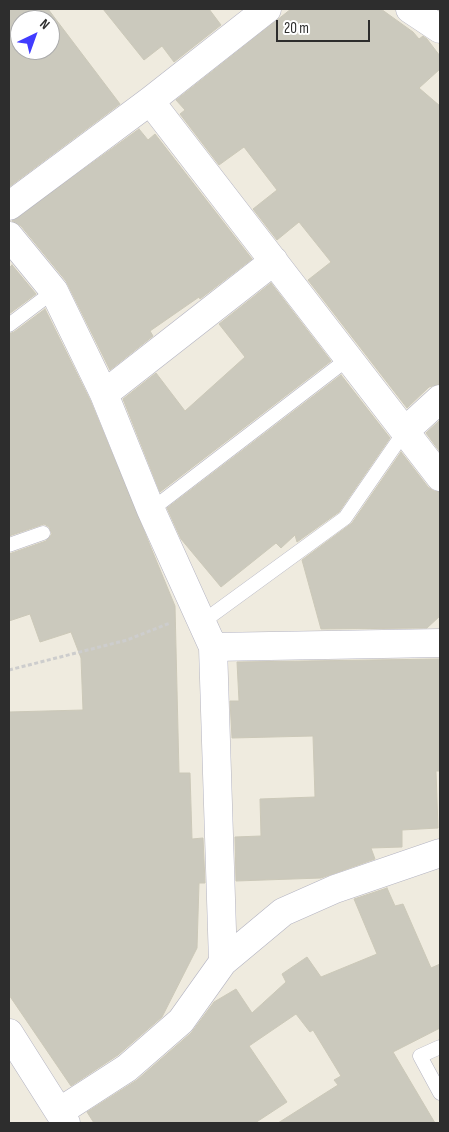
<!DOCTYPE html>
<html>
<head>
<meta charset="utf-8">
<style>
	body { margin:0 }
	#map { position:relative; width:449px; height:1132px; overflow:hidden; background:#efebdf; font-family:"Sofia Sans Condensed",sans-serif }
	canvas { display:block }
	.frame { position:absolute; inset:0; border:10px solid #2d2d2d; pointer-events:none }
	.north { position:absolute; left:10px; top:10px; width:50px; height:50px; box-sizing:border-box; background:#fff; border:1px solid #ababab; border-radius:50%; rotate:42deg; font-size:14px; font-weight:700; line-height:20px; text-align:center; color:#2d2d2d }
	.north::after { content:''; display:block; margin:auto; width:18px; height:22px; background:#413cff; clip-path:polygon(50% 0,100% 100%,50% 72%,0 100%) }
	.scale { position:absolute; left:276px; top:20px; width:94px; height:22px; box-sizing:border-box; border:2px solid #2d2d2d; border-top:0; padding-left:6px; font-size:15px; line-height:18px; white-space:nowrap; color:#2d2d2d; -webkit-text-stroke:4px #fff; paint-order:stroke }
</style>
</head>
<body>
<div id="map">
<canvas width="449" height="1132"></canvas>
<div class="frame"></div>
<div class="north">N</div>
<div class="scale">20 m</div>
</div>
<script>
const context = document.querySelector('canvas').getContext('2d');
context.lineJoin = 'round';
function fillPath(path, color) {
  context.fillStyle = color;
  context.fill(path, 'evenodd');
}
function toPath(rows) {
  const path = new Path2D();
  for (const r of rows) {
    path.moveTo(r[0], r[1]);
    for (let i = 2; i < r.length; i += 2) path.lineTo(r[i], r[i + 1]);
  }
  return path;
}
function stroke(path, color, width, dash) {
  context.strokeStyle = color;
  context.lineWidth = width;
  context.lineCap = dash ? 'butt' : 'round';
  context.setLineDash(dash || []);
  context.stroke(path);
}
const building = toPath([
	[9,9,48,9,120,104,9,187,9,9],
	[20,20,50,20,50,50,20,50,20,20],
	[103,9,209,9,221,25,174,62,162,46,144,60,103,9],
	[291,9,381,9,413,32,419,39,423,36,427,39,440,56,440,69,419,88,440,106,440,384,429,387,407,408,308,280,331,262,299,222,277,240,253,209,277,190,244,147,219,165,180,114,185,110,176,100,291,9],
	[139,129,148,140,155,134,252,259,200,299,199,297,150,331,153,336,110,370,66,281,21,226,12,221,139,129],
	[12,265,36,294,9,314,9,268,12,265],
	[271,283,331,361,160,492,123,399,156,373,185,411,245,357,219,324,271,283],
	[45,309,90,400,175,606,179,773,190,773,192,839,203,838,205,883,199,883,197,948,162,1017,118,1055,71,1086,9,995,9,712,83,710,81,658,71,632,40,642,30,614,9,621,9,554,46,541,52,534,49,527,44,524,9,536,9,334,14,332,45,309],
	[341,375,390,438,339,512,297,542,295,535,281,548,276,543,221,587,181,539,167,508,341,375],
	[440,420,440,452,426,433,440,420],
	[401,452,428,487,434,491,440,492,440,616,427,628,321,629,302,560,352,523,401,452],
	[440,659,440,771,436,771,438,828,402,830,402,847,371,848,375,859,321,878,236,881,235,837,261,836,260,799,315,797,313,736,232,738,230,701,239,701,237,662,440,659],
	[387,888,395,906,403,904,431,968,440,964,440,1028,393,1052,435,1123,278,1123,338,1085,334,1080,341,1076,313,1030,310,1032,296,1014,249,1046,287,1102,255,1123,94,1123,87,1112,137,1080,191,1033,214,1002,236,989,252,1013,286,982,282,974,307,957,321,977,377,954,354,899,387,888]
]);
fillPath(building, '#cbc9bd');
stroke(building, '#cbc8b8', 1);
const service = toPath([
	[9,325,54,291],
	[151,510,349,358],
	[9,545,43,533],
	[201,623,345,518,405,431],
	[440,1047,420,1056,440,1093]
]);
const minor = toPath([
	[410,9,440,29],
	[150,101,440,477],
	[9,206,150,101,267,9],
	[9,236,54,291,104,394,151,510,213,647],
	[104,394,274,261],
	[405,431,440,399],
	[223,962,213,647,440,643],
	[9,1033,66,1123],
	[59,1112,127,1068,181,1021,223,962,283,912,335,889,440,853]
]);
stroke(service, '#b3b3c1', 15);
stroke(minor, '#b3b3c1', 29);
stroke(toPath([
	[9,670,127,640,170,623]
]), '#cdcdcd', 3, [4, 2.5]);
stroke(service, '#fff', 14);
stroke(minor, '#fff', 28);
</script>
</body>
</html>
